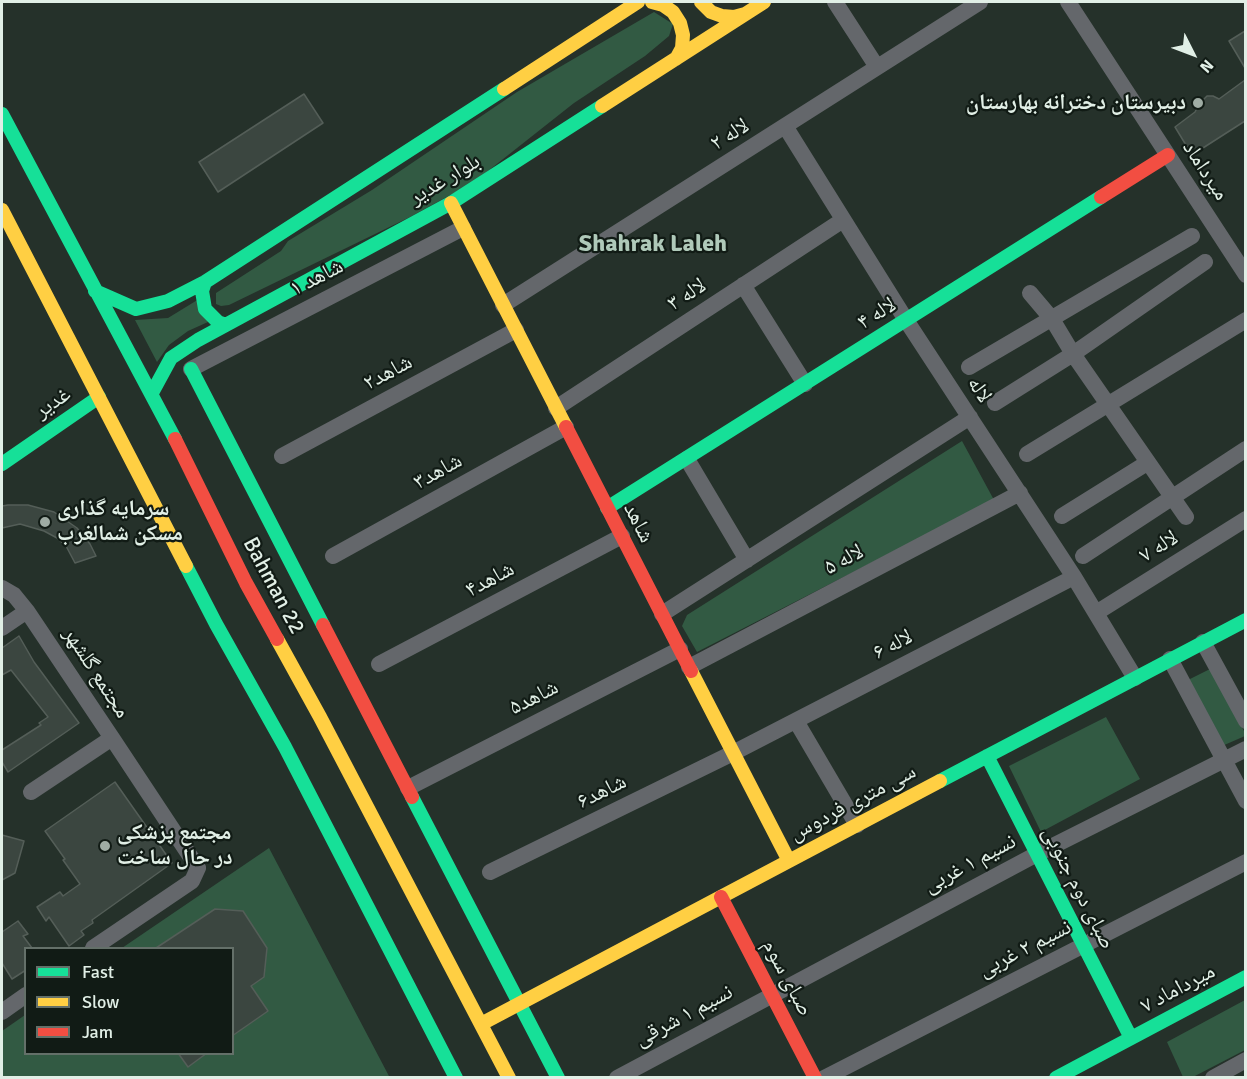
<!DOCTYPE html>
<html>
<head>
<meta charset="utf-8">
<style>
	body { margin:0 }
	#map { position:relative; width:1247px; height:1079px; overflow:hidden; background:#25312a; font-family:Signika,sans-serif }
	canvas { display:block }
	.frame { position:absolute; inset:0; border:3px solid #e1efe6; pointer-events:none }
	.legend { position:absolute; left:24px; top:947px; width:210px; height:108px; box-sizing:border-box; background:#111b15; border:2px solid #647069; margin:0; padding:8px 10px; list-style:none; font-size:18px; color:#e1efe6 }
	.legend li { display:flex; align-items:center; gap:12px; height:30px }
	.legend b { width:30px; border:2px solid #647069 }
	.north { position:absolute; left:1163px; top:24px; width:60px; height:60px; -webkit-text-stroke:4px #111b15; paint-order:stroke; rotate:132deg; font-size:16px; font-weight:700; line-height:24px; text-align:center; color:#e1efe6 }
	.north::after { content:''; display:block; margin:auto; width:21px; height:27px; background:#e1efe6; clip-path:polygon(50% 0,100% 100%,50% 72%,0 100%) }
</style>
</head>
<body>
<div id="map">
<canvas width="1247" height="1079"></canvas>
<div class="frame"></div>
<ul class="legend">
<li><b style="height:8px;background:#16e098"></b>Fast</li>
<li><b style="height:8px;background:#ffcf43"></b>Slow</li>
<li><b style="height:8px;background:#f24e42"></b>Jam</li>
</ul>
<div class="north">N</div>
</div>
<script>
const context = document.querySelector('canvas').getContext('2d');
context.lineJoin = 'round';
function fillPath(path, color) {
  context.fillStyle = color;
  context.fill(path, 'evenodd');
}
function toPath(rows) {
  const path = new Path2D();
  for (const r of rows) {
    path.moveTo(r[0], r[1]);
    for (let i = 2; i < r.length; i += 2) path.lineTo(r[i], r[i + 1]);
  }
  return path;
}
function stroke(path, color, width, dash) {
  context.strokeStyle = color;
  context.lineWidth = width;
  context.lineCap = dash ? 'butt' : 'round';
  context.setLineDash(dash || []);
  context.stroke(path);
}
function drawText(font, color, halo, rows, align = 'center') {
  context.font = font + ' Signika,"Noto Naskh Arabic",sans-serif';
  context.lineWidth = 4.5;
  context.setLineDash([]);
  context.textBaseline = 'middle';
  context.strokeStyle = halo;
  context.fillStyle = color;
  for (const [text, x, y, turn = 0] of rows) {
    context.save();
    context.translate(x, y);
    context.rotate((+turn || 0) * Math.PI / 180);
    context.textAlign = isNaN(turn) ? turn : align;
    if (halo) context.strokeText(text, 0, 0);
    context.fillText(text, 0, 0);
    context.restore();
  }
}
fillPath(toPath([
	[654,12,673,24,669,36,645,56,574,103,474,182,410,217,229,305,221,306,216,304,216,293,281,251,288,241,372,190,517,92],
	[199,299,208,322,188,331,169,345,157,362,135,320,168,318],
	[962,441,994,500,697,652,682,626,687,615],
	[1212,668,1245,733,1245,736,1222,746,1186,681],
	[1106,717,1140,779,1041,832,1009,766],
	[269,848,390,1078,2,1077,2,1031,25,1015,26,1054,232,1054,232,948,122,948],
	[1245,1000,1245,1050,1193,1077,1183,1077,1167,1042]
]), '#325a43');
const building = toPath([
	[1245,31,1245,68,1229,41,1245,31],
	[1245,80,1245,121,1192,155,1175,127,1195,112,1199,104,1207,96,1213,96,1219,99,1245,80],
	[304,94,323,123,218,192,199,162,304,94],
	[8,505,28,505,54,512,77,528,90,544,96,556,75,563,66,546,57,538,44,531,20,524,2,528,2,506,8,505],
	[19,636,34,662,79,723,8,772,2,762,2,750,41,725,39,723,48,717,11,670,2,675,2,648,19,636],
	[115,782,172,863,92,920,93,923,81,931,84,935,69,946,49,917,46,921,37,907,60,892,63,896,80,884,63,860,65,859,45,831,115,782],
	[2,835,24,841,15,873,2,880,2,835],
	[215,909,243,911,267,948,264,977,251,986,268,1011,232,1036,232,948,156,948,215,909],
	[18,921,28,934,23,936,32,948,26,948,26,970,12,979,2,963,2,932,18,921],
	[178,1053,207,1053,188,1067,178,1053]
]);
fillPath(building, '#3b4640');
stroke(building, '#545e58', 1.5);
stroke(toPath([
	[835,2,877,67],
	[1068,2,1246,275],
	[785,126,906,320,1074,577,1135,678],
	[743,285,805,384],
	[1030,293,1052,319,1073,354,1186,517],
	[503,305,980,2],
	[969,367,1192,236],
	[191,369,463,228],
	[995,403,1073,354,1205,262],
	[556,408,843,220],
	[1027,454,1246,320],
	[282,456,516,330],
	[687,459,747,560],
	[1062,516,1147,463],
	[333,556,566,427],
	[1083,556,1246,449],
	[2,588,14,595,27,611,112,738,31,792],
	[1096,613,1246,519],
	[662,614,970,417],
	[2,628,27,611],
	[1203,642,1246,721],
	[1170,659,1246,801],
	[379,664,622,536],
	[689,667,1020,493],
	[796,721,857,825],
	[408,788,680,649],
	[490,872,733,753,1074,577],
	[93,948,192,881,198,868,112,738],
	[2,1012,26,995],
	[617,1078,1037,854,1246,749],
	[824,1078,1246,862],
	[1213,1078,1246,1060]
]), '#64676b', 16);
stroke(toPath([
	[2,114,175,439],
	[205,282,202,291,205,309,218,322,226,325],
	[95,291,136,309,168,301,205,282,504,89],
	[191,369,323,625],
	[152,393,171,358,198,340,451,203,602,106],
	[2,464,99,397],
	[607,508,1101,197],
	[186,566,216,624,285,747,456,1078],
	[987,756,1131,1038],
	[940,781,1246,620],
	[412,797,558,1078],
	[1056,1078,1246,977]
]), '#16e098', 14);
stroke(toPath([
	[652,2,663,5,673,12,680,23,683,35,682,48,676,59],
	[701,2,711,12,722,16,734,17,745,14],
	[504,89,638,2],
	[602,106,764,2],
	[451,203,566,427],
	[2,210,186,566],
	[277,639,320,717,509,1078],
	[691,671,789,861],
	[481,1024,940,781]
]), '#ffcf43', 14);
stroke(toPath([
	[1101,197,1168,155],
	[566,427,691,671],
	[175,439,246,583,277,639],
	[323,625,412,797],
	[721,897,815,1078]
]), '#f24e42', 14);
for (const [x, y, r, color] of [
	[1198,103,6,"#9faca4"],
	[45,522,6,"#9faca4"],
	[105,846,6,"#9faca4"]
]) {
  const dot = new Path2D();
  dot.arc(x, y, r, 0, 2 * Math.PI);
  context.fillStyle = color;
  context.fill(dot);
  stroke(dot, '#111b15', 2);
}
drawText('bold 22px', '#e1efe6', '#111b15', [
	["دبیرستان دخترانه بهارستان",1186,103,"right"],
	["سرمایه گذاری",57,509],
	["مسکن شمالغرب",57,534],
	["مجتمع پزشکی",117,833],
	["در حال ساخت",117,858]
], 'left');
drawText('22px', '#e1efe6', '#111b15', [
	["لاله ۲",730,135,-32],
	["میرداماد",1205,171,57],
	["بلوار غدیر",445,180,-31],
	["شاهد ۱",317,278,-27],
	["لاله ۳",687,295,-33],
	["لاله ۴",877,314,-32],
	["شاهد۲",388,373,-28],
	["لاله",979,390,57],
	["غدیر",53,403,-34],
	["شاهد۳",438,472,-29],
	["شاهد",638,523,63],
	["لاله ۷",1159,547,-32],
	["لاله ۵",844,560,-28],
	["شاهد۴",490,580,-28],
	["Bahman 22",273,586,62],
	["لاله ۶",893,645,-27],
	["مجتمع گلشهر",96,673,57],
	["شاهد۵",534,698,-27],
	["شاهد۶",602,792,-26],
	["سی متری فردوس",853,803,-28],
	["نسیم ۱ غربی",970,864,-28],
	["صبای دوم جنوبی",1078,888,63],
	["نسیم ۲ غربی",1025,949,-27],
	["صبای سوم",787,978,62],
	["میرداماد ۷",1178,989,-28],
	["نسیم ۱ شرقی",684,1016,-28]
]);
drawText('bold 24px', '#afc9b9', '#111b15', [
	["Shahrak Laleh",653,245]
]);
</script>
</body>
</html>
